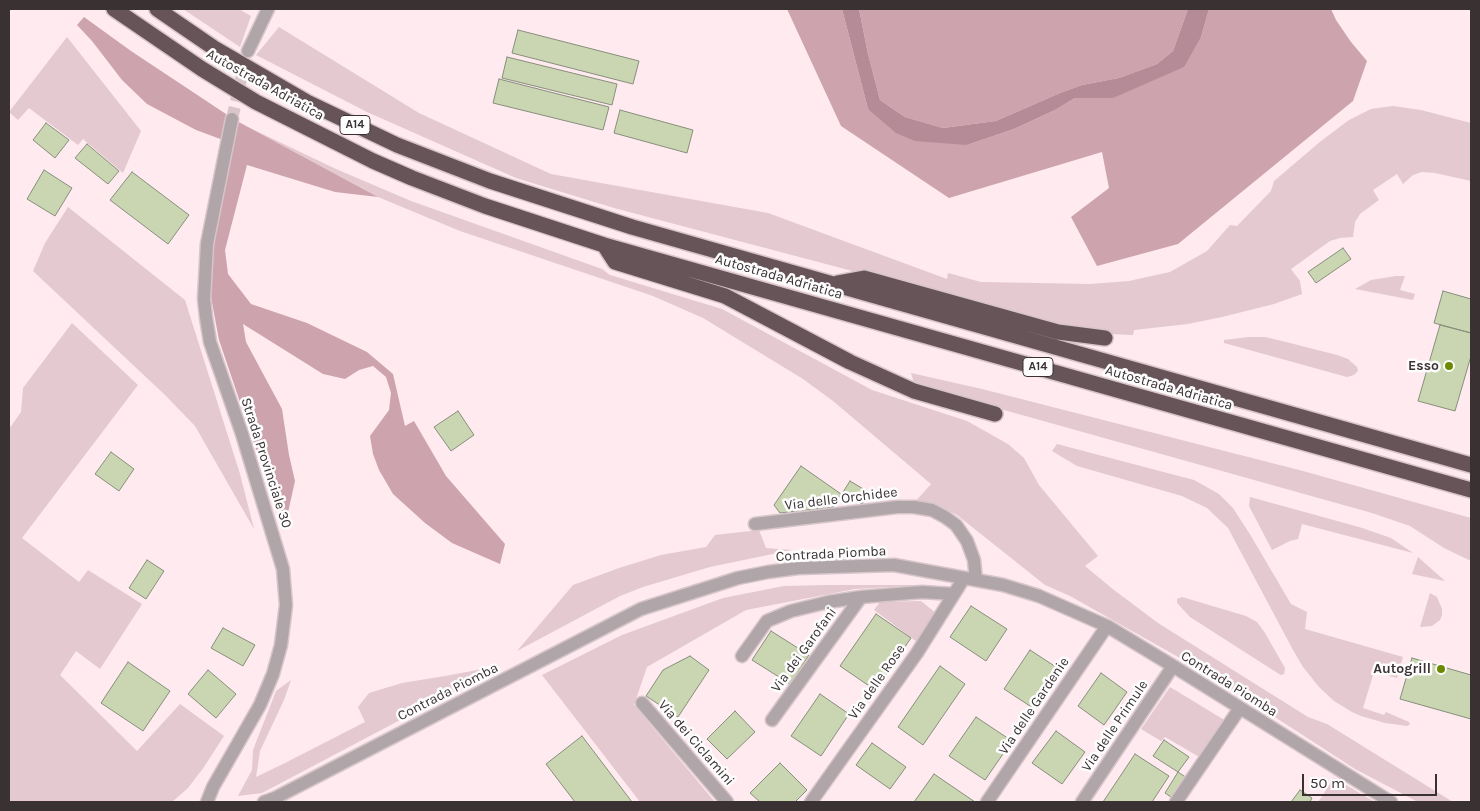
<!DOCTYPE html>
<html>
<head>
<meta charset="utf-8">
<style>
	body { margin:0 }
	#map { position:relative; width:1480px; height:811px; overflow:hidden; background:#feeaef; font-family:Karla,sans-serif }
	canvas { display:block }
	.frame { position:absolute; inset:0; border:10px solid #3a3133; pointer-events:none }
	.scale { position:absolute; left:1302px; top:774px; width:135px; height:22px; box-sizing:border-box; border:2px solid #3a3133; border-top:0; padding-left:6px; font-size:15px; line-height:18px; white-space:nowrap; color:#3a3133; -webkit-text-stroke:4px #fdfdfd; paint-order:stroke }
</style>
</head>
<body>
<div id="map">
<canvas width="1480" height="811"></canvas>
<div class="frame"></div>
<div class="scale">50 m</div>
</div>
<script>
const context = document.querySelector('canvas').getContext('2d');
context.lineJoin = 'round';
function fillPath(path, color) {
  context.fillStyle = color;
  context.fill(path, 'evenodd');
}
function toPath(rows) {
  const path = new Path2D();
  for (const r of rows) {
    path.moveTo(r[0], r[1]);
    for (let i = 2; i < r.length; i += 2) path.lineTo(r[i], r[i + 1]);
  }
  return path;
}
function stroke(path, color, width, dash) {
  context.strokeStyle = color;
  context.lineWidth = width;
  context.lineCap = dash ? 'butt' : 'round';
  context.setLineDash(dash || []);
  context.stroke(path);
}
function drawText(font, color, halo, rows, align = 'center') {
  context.font = font + ' Karla,sans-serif';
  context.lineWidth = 5;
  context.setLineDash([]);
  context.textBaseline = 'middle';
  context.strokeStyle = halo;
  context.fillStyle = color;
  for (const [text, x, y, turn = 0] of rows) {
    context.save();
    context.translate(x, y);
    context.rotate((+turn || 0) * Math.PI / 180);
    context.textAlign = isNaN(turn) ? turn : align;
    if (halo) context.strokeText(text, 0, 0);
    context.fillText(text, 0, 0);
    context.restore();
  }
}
fillPath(toPath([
	[183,9,239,9,251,16,240,47],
	[279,27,419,113,551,174,768,213,947,279,948,273,981,282,1090,284,1129,281,1170,272,1207,251,1230,225,1237,226,1271,191,1274,181,1321,141,1349,120,1371,109,1393,106,1421,110,1471,123,1471,181,1435,173,1422,172,1413,175,1403,184,1397,174,1373,190,1379,200,1360,214,1355,222,1353,237,1340,238,1330,241,1291,269,1300,281,1302,294,1274,304,1222,317,1188,324,1134,330,1133,335,1087,333,614,208,516,178,367,112,256,55],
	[67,37,141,131,123,173,83,139,78,145,29,108,18,120,9,112],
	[248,127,336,169,411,201,602,269,610,275,722,309,872,390,967,421,1008,444,1024,458,1039,485,1098,556,1085,566,1114,590,1158,623,1308,717,1327,724,1453,802,1418,802,1355,769,1210,675,1070,596,1045,585,957,515,936,505,915,502,931,484,833,401,803,379,703,318,653,296,460,231,378,197],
	[68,207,185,300,240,474,254,529,195,426,165,395,33,271,45,243],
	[1396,276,1405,276,1400,290,1415,294,1413,300,1355,289,1371,280],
	[72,323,138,385,22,538,79,582,88,570,142,604,100,669,76,651,60,675,137,751,180,704,224,736,204,767,188,788,172,802,9,802,9,429,21,412,23,388],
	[1249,337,1265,337,1286,342,1337,355,1348,359,1357,367,1358,371,1354,375,1347,377,1224,343,1224,340],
	[911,373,982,389,1303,471,1471,518,1471,561,1444,548,1410,526,1372,513,929,389,914,383],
	[1057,444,1194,480,1219,494,1233,508,1251,536,1291,604,1307,612,1305,629,1403,657,1397,678,1374,672,1363,708,1384,715,1386,712,1409,722,1410,724,1407,726,1385,723,1361,716,1352,712,1334,701,1319,687,1303,667,1293,650,1228,528,1207,508,1182,496,1077,466,1052,451],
	[1250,497,1359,527,1391,538,1413,553,1302,524,1298,539,1290,541,1272,550,1249,506],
	[759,530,766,548,792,550,710,567,643,587,620,596,517,651,573,585,619,568,661,555,706,547,715,535],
	[1418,557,1445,581,1412,574],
	[830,585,929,585,855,589,746,610,647,667,634,705,715,802,640,802,542,675,622,635,723,598,784,586],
	[1430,593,1437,597,1442,609,1442,615,1440,620,1432,626,1420,627],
	[1182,597,1246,616,1257,622,1265,633,1285,668,1284,674,1281,675,1279,674,1190,617,1177,603,1177,599],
	[921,601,937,614,917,642,874,610,880,602],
	[488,668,489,673,262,793,238,796,252,770,253,750,276,691,291,680,284,700,260,751,256,777,285,763,365,722,358,707,369,693,402,683,445,676],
	[1170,687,1226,721,1201,758,1165,737,1161,741,1141,729],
	[1334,778,1375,802,1318,802]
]), '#e4c9d0');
fillPath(toPath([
	[787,9,842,9,868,109,967,145,1014,129,1055,110,1075,98,1113,98,1201,37,1209,9,1331,9,1336,20,1351,42,1367,61,1353,101,1178,244,1097,266,1071,217,1109,188,1102,152,949,198,841,126],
	[859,9,1188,9,1173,51,1157,64,1119,78,1082,85,1060,93,996,121,943,128,905,117,880,100,868,54],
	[84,17,131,51,229,116,223,140,196,130,147,104,122,80,92,41,77,25],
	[235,120,378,197,335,192,247,165,225,250,228,274,251,304,307,323,367,352,393,374,405,426,414,421,446,476,505,544,500,564,452,543,425,523,393,494,379,470,373,454,370,436,389,410,391,393,386,377,373,366,359,370,345,379,323,374,243,324,246,342,282,409,289,455,295,481,285,526,260,461,219,340,211,297,212,249]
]), '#cda3ae');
fillPath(toPath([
	[842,9,859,9,868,54,880,100,905,117,943,128,996,121,1060,93,1082,85,1119,78,1157,64,1173,51,1188,9,1209,9,1201,37,1184,67,1113,98,1075,98,1055,110,1014,129,967,145,915,141,896,133,868,109]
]), '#b48b97');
const building = toPath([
	[518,30,639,61,633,84,512,53,518,30],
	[507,57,617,84,612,105,502,78,507,57],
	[499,79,609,107,603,130,493,103,499,79],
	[620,110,693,130,687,153,614,133,620,110],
	[46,123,69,140,55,158,33,140,46,123],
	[87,144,119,171,108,184,75,158,87,144],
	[44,170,72,188,55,216,27,199,44,170],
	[132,172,189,215,168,244,110,200,132,172],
	[1343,248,1351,259,1316,283,1308,272,1343,248],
	[1443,291,1471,299,1471,333,1434,323,1443,291],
	[1440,325,1471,333,1471,356,1455,411,1418,401,1440,325],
	[458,411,474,435,451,451,434,427,458,411],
	[111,452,134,469,119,491,95,474,111,452],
	[801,466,841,494,833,507,780,513,774,505,801,466],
	[850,481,870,493,862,504,843,492,850,481],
	[147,560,164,571,146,599,129,588,147,560],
	[971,606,1007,629,986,661,950,637,971,606],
	[876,614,911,638,875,690,840,666,876,614],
	[223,628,255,645,243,666,211,648,223,628],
	[771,631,809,655,790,684,752,660,771,631],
	[1030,650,1059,669,1033,708,1004,689,1030,650],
	[690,656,709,670,678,717,646,696,663,670,690,656],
	[1412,658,1471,675,1471,719,1400,699,1412,658],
	[128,662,170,691,143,731,101,703,128,662],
	[940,666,965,684,923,745,898,727,940,666],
	[208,670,236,694,216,718,188,694,208,670],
	[1101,673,1127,692,1104,725,1078,706,1101,673],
	[820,694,849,714,821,756,791,736,820,694],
	[735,711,755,732,727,759,707,739,735,711],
	[976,717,1012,741,985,780,949,756,976,717],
	[1056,731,1085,752,1062,784,1032,763,1056,731],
	[582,736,632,802,575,802,546,764,582,736],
	[1164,740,1189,757,1178,772,1153,756,1164,740],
	[872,743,906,767,890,789,856,765,872,743],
	[1135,754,1169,776,1152,802,1103,802,1135,754],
	[780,763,807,790,795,802,760,802,750,793,780,763],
	[1178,772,1187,778,1174,799,1165,793,1178,772],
	[934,774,975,802,914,802,934,774],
	[1300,790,1312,798,1310,802,1291,802,1300,790]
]);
fillPath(building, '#cad6b1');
stroke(building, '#878e7c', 1);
stroke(toPath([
	[232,119,246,58]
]), '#d7c5c9', 12, [12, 6]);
const minor = toPath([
	[248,51,268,9],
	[755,524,897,507,914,507,932,510,945,517,956,525,967,541,974,560,976,580],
	[742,656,767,621,791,611,828,602,861,597,922,592,954,594],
	[642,703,727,802],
	[772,720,861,597],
	[207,802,213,787,260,705,273,674,281,645,286,605,283,569,242,434,210,342,206,317,204,299,207,244,232,119],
	[264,802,275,798,641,609,738,578,768,572,798,568,894,565,1003,585,1039,596,1107,626,1173,666,1391,802],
	[811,802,917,653,964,578],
	[987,802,1107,626],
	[1082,802,1173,666],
	[1176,802,1240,708]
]);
const highway = toPath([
	[114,9,202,69,256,102,373,161,412,178,485,206,604,245,1471,490],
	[157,9,214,48,307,102,397,145,490,181,632,227,1471,465],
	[604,245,615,262,725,296,850,362,914,391,995,414],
	[837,283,864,278,1058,332,1105,338]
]);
stroke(minor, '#d7c5c9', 15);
stroke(highway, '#d7c5c9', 18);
stroke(minor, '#b0a6a9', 12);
stroke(highway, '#675459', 15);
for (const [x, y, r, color] of [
	[1449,366,5,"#6c8900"],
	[1441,669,5,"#6c8900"]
]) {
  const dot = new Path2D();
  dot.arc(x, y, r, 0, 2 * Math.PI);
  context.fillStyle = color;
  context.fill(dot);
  stroke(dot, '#fdfdfd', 2);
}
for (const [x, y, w] of [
	[355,125,30],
	[1038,367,30]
]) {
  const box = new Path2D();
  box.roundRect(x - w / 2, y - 9.5, w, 19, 4);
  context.fillStyle = '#fdfdfd';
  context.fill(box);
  stroke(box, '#3a3133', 1);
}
drawText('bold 12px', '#3a3133', null, [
	["A14",355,125],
	["A14",1038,367]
]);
drawText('14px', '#3a3133', '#fdfdfd', [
	["Autostrada Adriatica",265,85,29],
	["Autostrada Adriatica",779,277,16],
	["Autostrada Adriatica",1169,388,16],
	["Strada Provinciale 30",266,463,72],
	["Via delle Orchidee",841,499,-7],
	["Contrada Piomba",831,554,-3],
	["Via dei Garofani",804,650,-54],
	["Via delle Rose",877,682,-55],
	["Contrada Piomba",1229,684,32],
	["Contrada Piomba",448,692,-27],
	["Via delle Gardenie",1034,706,-56],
	["Via delle Primule",1115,726,-56],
	["Via dei Ciclamini",696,743,49]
]);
drawText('bold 14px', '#3a3133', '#fdfdfd', [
	["Esso",1439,366],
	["Autogrill",1431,669]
], 'right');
</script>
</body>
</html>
